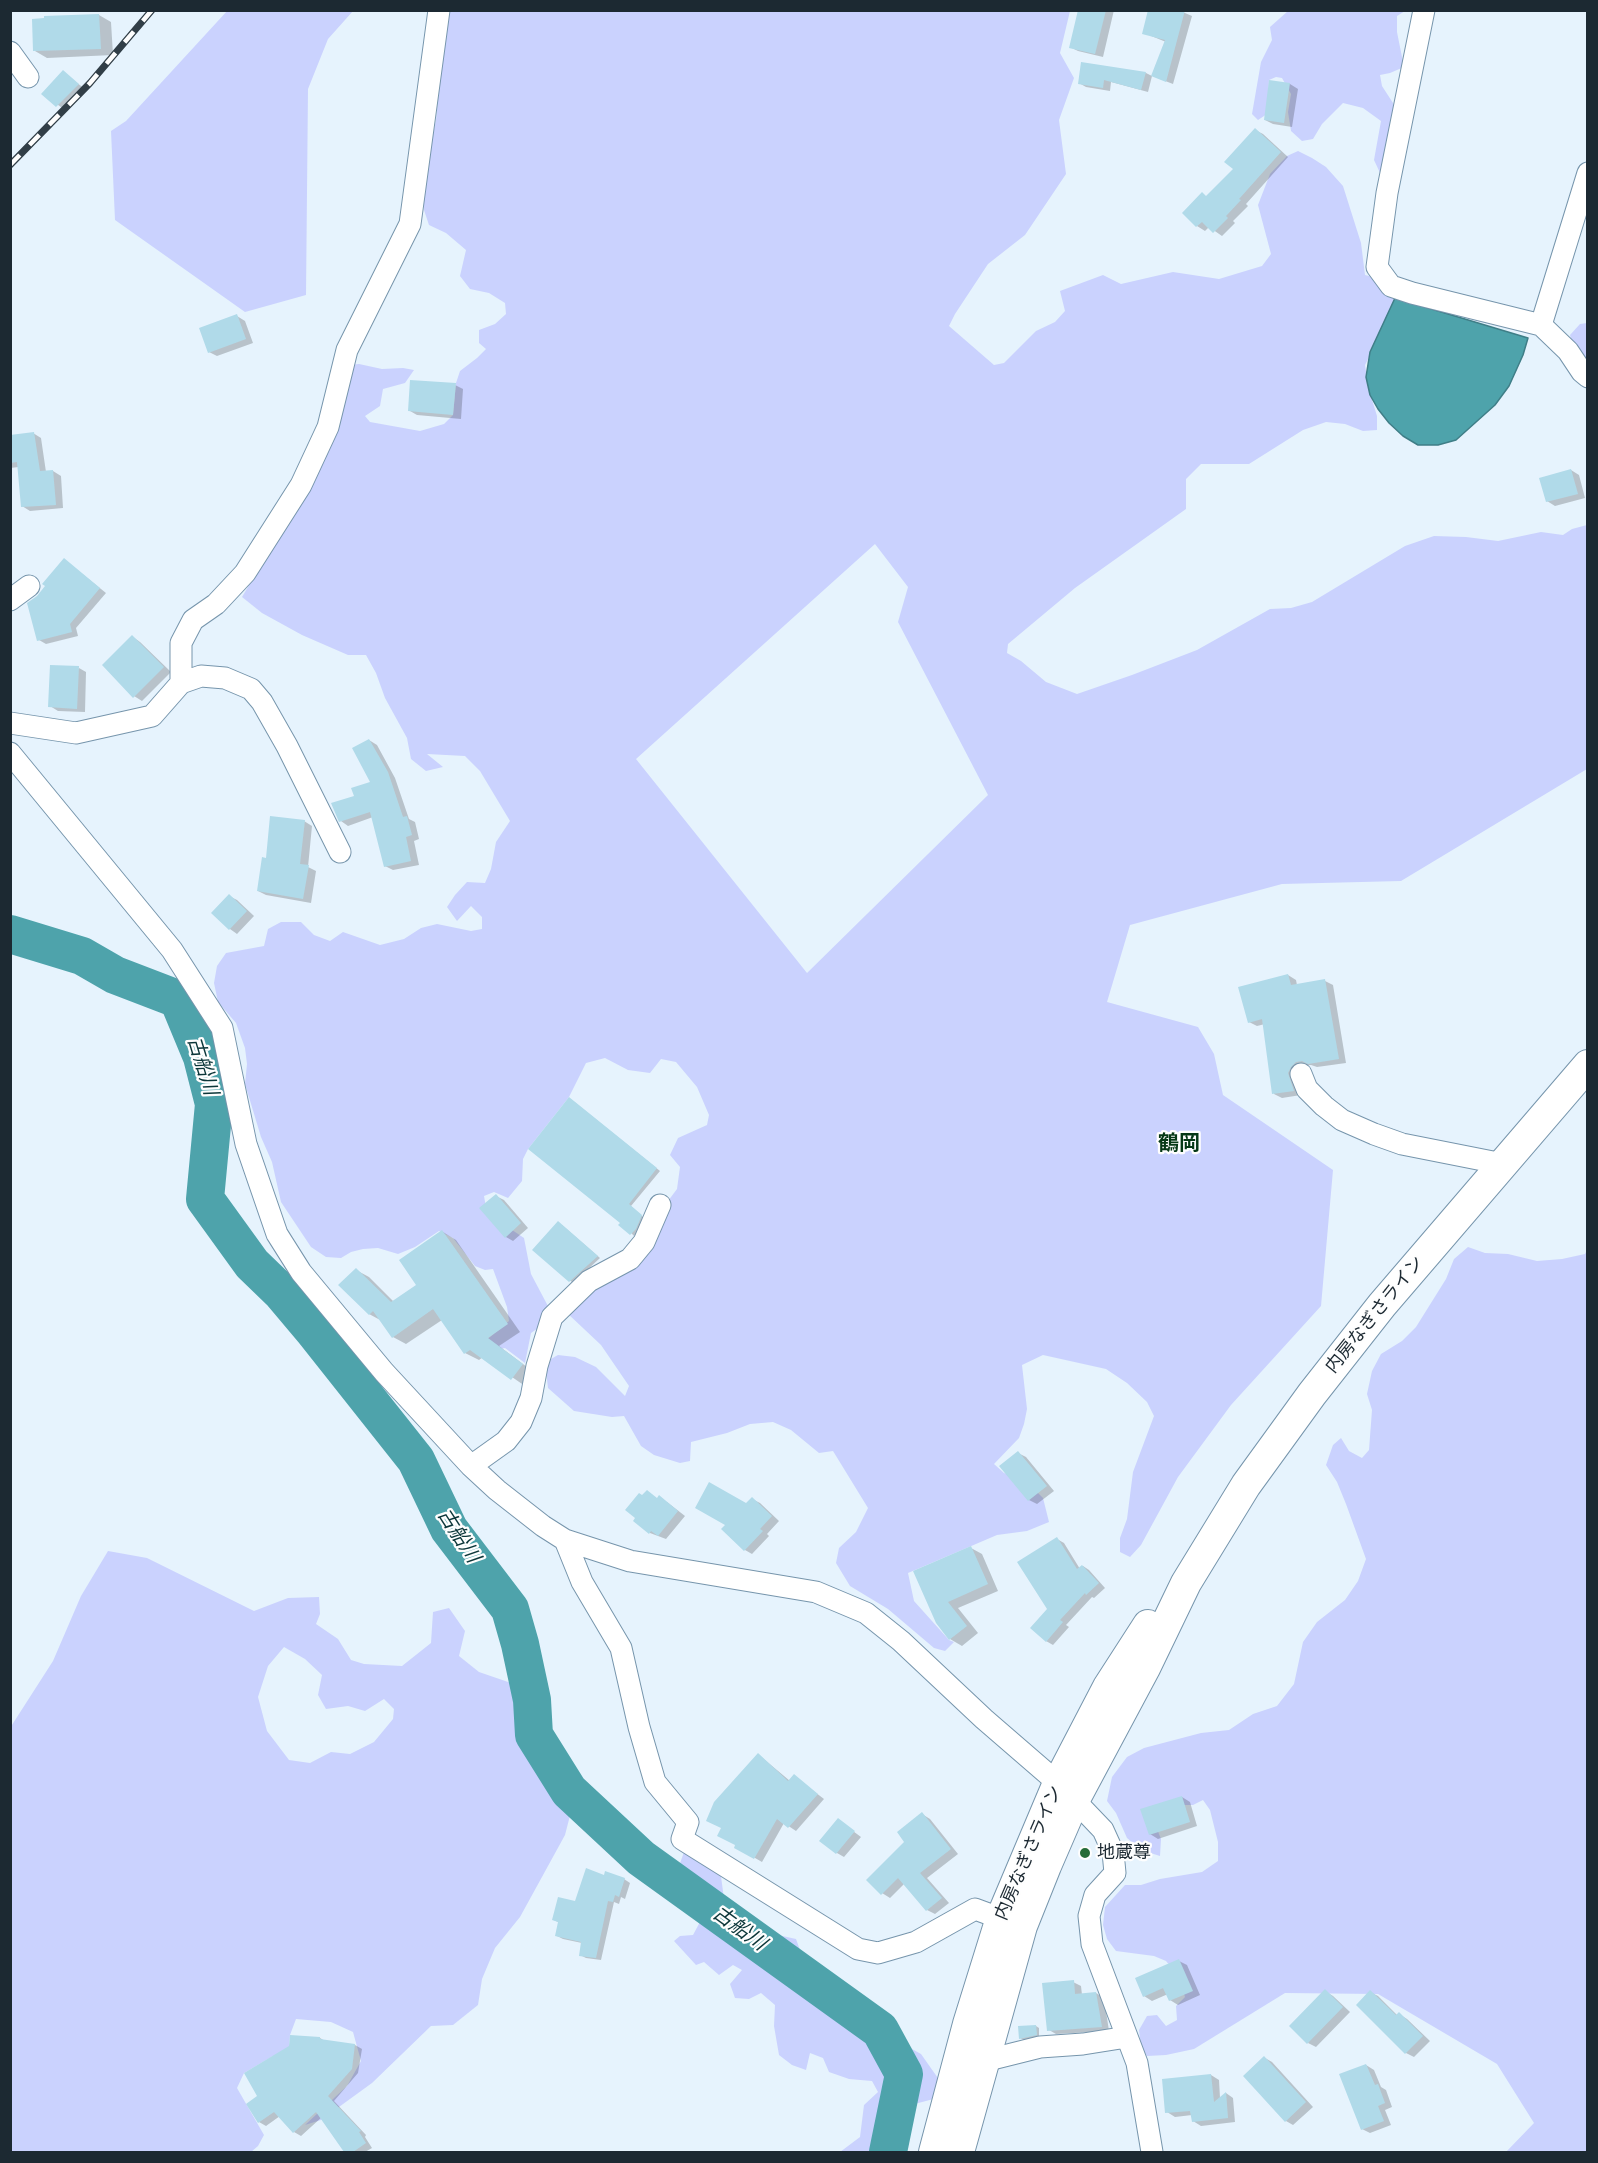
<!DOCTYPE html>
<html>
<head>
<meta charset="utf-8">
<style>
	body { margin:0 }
	#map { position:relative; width:1598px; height:2163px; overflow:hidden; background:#e6f3fd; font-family:"Archivo Narrow",sans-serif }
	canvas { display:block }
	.frame { position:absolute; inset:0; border:12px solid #1c2932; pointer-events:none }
</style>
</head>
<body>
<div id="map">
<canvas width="1598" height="2163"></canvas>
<div class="frame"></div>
</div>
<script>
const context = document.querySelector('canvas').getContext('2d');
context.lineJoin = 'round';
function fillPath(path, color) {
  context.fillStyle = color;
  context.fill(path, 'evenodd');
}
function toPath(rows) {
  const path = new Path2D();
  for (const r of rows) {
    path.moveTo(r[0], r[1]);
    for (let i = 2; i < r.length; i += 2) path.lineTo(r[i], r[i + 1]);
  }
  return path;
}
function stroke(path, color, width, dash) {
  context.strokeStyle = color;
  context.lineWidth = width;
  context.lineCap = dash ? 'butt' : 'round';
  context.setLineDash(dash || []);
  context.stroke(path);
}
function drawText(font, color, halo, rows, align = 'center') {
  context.font = font + ' "Archivo Narrow","Noto Sans JP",sans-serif';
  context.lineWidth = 4.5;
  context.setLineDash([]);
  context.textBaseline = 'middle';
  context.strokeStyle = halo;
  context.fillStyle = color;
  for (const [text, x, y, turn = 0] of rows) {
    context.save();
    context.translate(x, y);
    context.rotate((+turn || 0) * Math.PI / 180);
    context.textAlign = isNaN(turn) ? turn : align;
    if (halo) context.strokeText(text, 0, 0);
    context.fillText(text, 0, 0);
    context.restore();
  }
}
fillPath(toPath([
	[228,10,353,11,328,39,308,89,306,295,245,312,115,220,111,131,126,121],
	[446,11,1070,11,1060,53,1074,78,1059,120,1066,174,1025,235,988,264,955,314,949,326,994,365,1004,363,1036,331,1055,322,1065,311,1060,291,1103,275,1121,284,1173,272,1219,279,1262,266,1271,254,1258,205,1270,174,1287,156,1298,151,1312,158,1326,167,1343,186,1361,243,1365,275,1381,279,1393,291,1397,303,1365,365,1369,390,1377,416,1377,430,1363,431,1345,424,1326,422,1303,430,1249,464,1201,464,1186,479,1186,509,1075,588,1008,644,1007,653,1021,661,1046,682,1077,694,1132,675,1197,650,1270,609,1291,608,1312,602,1405,546,1434,536,1466,537,1498,541,1541,532,1563,535,1572,529,1587,525,1587,769,1401,881,1282,884,1130,925,1107,1002,1198,1027,1214,1054,1223,1095,1333,1170,1321,1306,1231,1405,1178,1477,1141,1545,1130,1557,1120,1552,1120,1538,1127,1519,1133,1472,1154,1416,1147,1402,1127,1383,1106,1369,1043,1355,1022,1365,1027,1409,1024,1424,1019,1438,994,1464,1004,1473,1025,1480,1043,1498,1049,1522,1027,1531,997,1535,908,1573,914,1601,949,1640,954,1642,945,1651,934,1648,888,1609,850,1586,836,1563,839,1548,856,1532,868,1508,833,1451,819,1453,791,1430,773,1422,750,1424,727,1433,691,1442,690,1461,680,1463,654,1455,641,1446,624,1416,612,1417,574,1411,548,1388,546,1371,551,1359,558,1355,575,1357,596,1367,625,1396,629,1386,601,1345,566,1312,586,1295,662,1209,677,1189,680,1167,670,1155,678,1138,707,1125,709,1115,697,1087,676,1062,661,1059,650,1073,628,1070,605,1058,586,1063,569,1097,528,1149,523,1159,522,1181,508,1198,494,1192,484,1196,487,1213,524,1238,531,1274,549,1308,544,1324,531,1333,525,1363,505,1348,492,1351,477,1348,509,1321,507,1307,493,1269,485,1270,475,1266,453,1238,439,1231,415,1247,398,1254,378,1248,363,1249,351,1252,341,1258,326,1257,311,1247,281,1202,272,1162,261,1137,245,1084,247,1064,245,1048,236,1023,218,1002,214,983,217,966,226,953,264,946,268,929,281,922,301,922,314,935,330,941,343,932,380,945,404,939,421,928,437,924,471,931,482,929,482,917,471,906,457,921,447,907,455,895,467,882,485,883,491,869,496,842,510,821,480,771,465,756,427,754,443,767,426,771,411,759,407,738,385,698,376,673,366,655,348,655,302,635,262,613,242,597,261,565,348,365,359,364,382,369,403,368,414,370,405,383,383,389,380,406,365,416,370,422,420,431,444,424,453,415,456,383,460,371,477,358,486,349,479,343,479,330,495,324,506,314,505,303,489,293,470,289,460,276,466,250,446,233,429,225,424,210,424,177,436,120],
	[875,544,908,587,898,622,988,795,807,973,636,759],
	[1288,11,1405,11,1397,16,1397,32,1404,67,1390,73,1380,75,1382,86,1393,103,1400,125,1381,175,1374,160,1381,121,1363,108,1343,103,1322,124,1313,139,1302,141,1291,131,1288,112,1291,94,1282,78,1276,77,1269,80,1267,114,1258,120,1252,114,1261,62,1272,40,1270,27],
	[1587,323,1587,371,1575,352,1570,335,1580,324],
	[1468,1247,1485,1253,1508,1254,1537,1261,1562,1259,1585,1254,1587,1250,1587,2152,1506,2152,1534,2123,1497,2064,1378,1994,1285,1993,1194,2049,1166,2055,1147,2056,1141,2047,1139,2030,1147,2016,1157,2015,1166,2026,1177,2020,1176,2006,1185,1997,1179,1977,1166,1961,1154,1956,1116,1951,1107,1939,1103,1925,1105,1907,1125,1885,1141,1885,1160,1879,1202,1872,1218,1861,1218,1842,1210,1810,1203,1800,1193,1805,1181,1805,1153,1819,1161,1839,1160,1856,1141,1850,1127,1838,1116,1813,1107,1801,1112,1777,1127,1757,1144,1748,1201,1733,1229,1730,1253,1714,1277,1706,1294,1684,1303,1642,1317,1622,1345,1600,1358,1581,1366,1559,1346,1504,1337,1482,1326,1465,1333,1445,1341,1438,1349,1451,1362,1458,1369,1450,1372,1410,1367,1394,1372,1371,1381,1354,1402,1341,1416,1327,1446,1279,1454,1259],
	[108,1551,147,1558,254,1611,288,1598,319,1597,320,1614,316,1624,338,1639,351,1660,364,1664,402,1666,431,1643,433,1612,449,1608,465,1631,459,1656,479,1672,511,1683,536,1700,553,1737,550,1760,562,1791,573,1804,565,1835,520,1917,495,1948,482,1979,478,2005,453,2025,431,2026,372,2083,321,2120,305,2125,347,2086,361,2061,353,2032,331,2022,296,2019,290,2035,288,2064,273,2056,244,2073,237,2088,264,2135,258,2146,251,2152,11,2152,10,1728,53,1661,81,1596],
	[284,1647,305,1659,322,1675,318,1695,326,1709,348,1706,365,1711,384,1699,394,1709,393,1719,374,1742,350,1754,331,1752,310,1763,289,1760,267,1731,258,1697,268,1666],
	[684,1852,720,1869,725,1906,760,1931,796,1939,812,1983,836,1995,856,2025,879,2045,903,2044,921,2054,940,2081,941,2097,907,2106,896,2128,890,2152,840,2152,860,2137,864,2105,878,2092,872,2081,849,2079,829,2072,823,2058,810,2053,806,2070,792,2065,779,2055,774,2026,775,2005,761,1993,749,1999,735,1998,730,1984,742,1970,733,1965,719,1975,704,1962,696,1965,674,1941,680,1936,693,1935,708,1907,711,1896,693,1885,678,1869]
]), '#cad2fe');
const water = toPath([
	[1395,298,1528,338,1523,355,1509,386,1495,405,1456,440,1438,445,1418,445,1403,436,1389,423,1378,409,1370,395,1366,377,1370,352,1395,298]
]);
fillPath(water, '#4ea3ab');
stroke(water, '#3f7e87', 1.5);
fillPath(toPath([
	[1079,10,1114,10,1103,57,1078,51,1070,47],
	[1178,10,1192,16,1173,84,1160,79,1166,42,1144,33],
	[99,15,111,22,113,55,47,58,35,51,45,17],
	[63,72,85,89,65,110,43,94],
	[1146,73,1152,76,1148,92,1111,82,1110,91,1086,87,1079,83],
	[1271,81,1290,84,1298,89,1292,127,1273,124,1265,120],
	[1255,130,1263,134,1288,157,1246,204,1248,206,1233,221,1235,223,1222,236,1209,227,1205,231,1197,226,1184,213,1207,197,1235,169],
	[237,316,245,321,253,343,217,356,209,352],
	[455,385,463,389,461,419,417,415,410,411],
	[33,433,41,438,46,472,53,471,61,476,63,508,30,511,22,506,19,467,10,468,10,437],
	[1571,470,1579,475,1585,498,1555,506,1547,501],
	[65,560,106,593,76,628,78,636,46,644,39,640,38,597],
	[133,637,140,642,171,672,142,701,134,696],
	[79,668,86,672,85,712,58,711,50,706],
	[369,740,377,745,395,778,409,819,415,822,419,839,414,841,419,865,393,870,385,866,373,817,348,826,341,821,356,797,372,782],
	[304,821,312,826,308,867,316,871,311,903,266,895,258,891,268,860],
	[229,896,237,900,254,916,237,934,230,929],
	[1288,975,1296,980,1297,985,1325,981,1333,985,1346,1063,1317,1067,1311,1065,1304,1066,1301,1095,1282,1098,1274,1094,1265,1024,1257,1026,1249,1022],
	[573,1101,660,1171,631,1206,644,1218,639,1230,634,1236,622,1223],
	[496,1196,504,1200,528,1228,513,1241,506,1237],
	[562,1225,600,1258,573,1283,534,1250],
	[443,1232,456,1240,520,1332,499,1346,535,1373,525,1386,483,1357,479,1360,465,1353,442,1320,406,1344,393,1337,382,1321,369,1314,356,1270,369,1277,394,1302,418,1285],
	[1018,1453,1026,1457,1054,1491,1037,1504,1029,1500],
	[643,1497,667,1502,685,1516,666,1539,650,1533],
	[752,1499,760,1503,779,1521,767,1534,769,1536,752,1554,745,1550,746,1505],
	[1057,1539,1064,1543,1080,1569,1083,1566,1089,1570,1105,1588,1094,1598,1092,1597,1066,1625,1069,1627,1053,1645,1046,1641],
	[971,1548,982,1554,998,1591,958,1608,978,1633,962,1646,950,1639,937,1623],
	[759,1755,790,1781,794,1776,824,1799,796,1831,784,1823,762,1862,736,1847],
	[1182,1797,1190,1802,1197,1826,1158,1839,1150,1834],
	[922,1814,930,1819,958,1854,927,1878,949,1903,935,1914,927,1910,904,1884,890,1898,882,1893,906,1842],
	[838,1820,861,1837,844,1857,837,1853],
	[605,1877,624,1879,630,1883,625,1899,621,1897,619,1904,614,1902,601,1960,586,1958,580,1955,582,1943,563,1939,557,1936,560,1923,554,1920],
	[1179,1961,1187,1965,1200,1995,1178,2005,1170,2000,1168,1994,1152,2001,1144,1996],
	[1073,1982,1081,1986,1082,1995,1096,1993,1104,1998,1109,2031,1056,2034,1049,2030],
	[1325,1991,1333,1996,1350,2012,1316,2047,1308,2043],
	[1370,1992,1378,1996,1398,2016,1399,2014,1407,2019,1430,2041,1414,2057,1406,2053],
	[1036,2026,1039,2028,1039,2036,1024,2040,1020,2038],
	[320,2038,325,2041,355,2045,362,2049,358,2073,334,2101,366,2135,365,2137,372,2148,365,2152,346,2152,322,2117,301,2136,294,2132,280,2116,266,2126,259,2122,259,2097],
	[1265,2058,1272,2062,1313,2107,1293,2125,1286,2121],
	[1366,2065,1374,2070,1381,2087,1386,2090,1392,2107,1385,2110,1391,2125,1370,2133,1362,2129],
	[1211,2075,1219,2080,1220,2098,1226,2093,1233,2098,1235,2122,1201,2126,1193,2121,1192,2115,1175,2117,1167,2112]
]), '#0003');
stroke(toPath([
	[10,934,82,956,115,975,175,998,180,1004,202,1057,214,1104,205,1199,252,1264,281,1292,313,1330,416,1460,449,1529,510,1609,520,1644,532,1700,534,1735,569,1791,641,1858,880,2030,904,2074,888,2152]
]), '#4ea3ab', 38);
fillPath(toPath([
	[1078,10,1106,10,1095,54,1069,48],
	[1148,10,1185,10,1166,82,1151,76,1165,40,1142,34],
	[99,14,101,49,33,51,32,19,44,18,44,16],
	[1081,62,1146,72,1141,90,1104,80,1103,88,1078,84],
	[63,70,79,84,56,107,41,94],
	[1269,80,1290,83,1284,123,1264,120],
	[1255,128,1281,152,1239,199,1241,200,1226,216,1228,218,1213,233,1202,222,1196,227,1182,213,1202,192,1206,196,1233,169,1224,162],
	[237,314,246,339,208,353,199,328],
	[410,380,456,383,453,415,408,411],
	[34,432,40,471,53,470,56,505,21,507,17,462,10,463,10,435],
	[1571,469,1578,494,1546,502,1539,478],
	[64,558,100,588,70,624,72,632,37,641,27,603,37,596,45,586,42,584],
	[132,635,164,667,133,698,102,665],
	[50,665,79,666,77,709,48,707],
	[369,739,388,772,403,817,407,816,412,835,406,837,411,861,384,867,370,812,339,822,331,803,354,796,351,788,370,782,352,748],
	[270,816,305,820,300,864,309,865,303,899,257,891,262,857,266,858],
	[229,894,247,911,229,930,211,913],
	[1288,974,1291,985,1325,979,1339,1059,1308,1064,1302,1061,1296,1062,1291,1067,1288,1073,1294,1091,1272,1094,1262,1019,1248,1023,1238,987],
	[569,1097,657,1168,629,1204,642,1215,636,1229,630,1235,618,1225,620,1223,528,1149],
	[496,1194,521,1223,505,1238,479,1208],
	[558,1221,598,1256,569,1282,532,1250],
	[442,1230,508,1324,488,1338,523,1364,511,1380,470,1350,464,1354,433,1309,392,1338,373,1311,369,1315,338,1285,356,1268,391,1302,416,1285,399,1260],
	[1018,1451,1047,1486,1028,1501,999,1466],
	[709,1482,746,1503,752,1497,772,1516,760,1529,763,1531,744,1551,721,1529,725,1525,695,1508],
	[647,1490,657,1498,659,1495,678,1511,658,1536,651,1531,649,1534,633,1521,635,1518,625,1510,639,1493,642,1495],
	[1057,1537,1077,1569,1082,1565,1099,1583,1086,1595,1085,1593,1060,1620,1063,1622,1046,1642,1030,1628,1047,1609,1017,1562],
	[971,1546,988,1584,948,1602,967,1626,949,1640,936,1623,913,1571],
	[758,1753,788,1781,794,1774,818,1794,788,1828,777,1819,754,1859,734,1848,735,1845,717,1836,721,1828,706,1821,714,1802],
	[1182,1796,1190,1822,1149,1835,1140,1809],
	[922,1812,951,1849,920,1873,942,1898,926,1911,898,1878,881,1895,866,1880,904,1842,897,1832],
	[838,1818,855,1831,836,1854,819,1841],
	[586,1868,604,1875,605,1871,625,1878,619,1897,615,1895,613,1902,608,1901,596,1958,579,1956,581,1942,555,1936,558,1922,552,1920,558,1897,575,1901],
	[1179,1959,1193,1991,1169,2001,1163,1988,1143,1997,1135,1978],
	[1074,1980,1075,1994,1096,1992,1102,2027,1047,2031,1042,1983],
	[1325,1989,1343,2007,1307,2044,1289,2026],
	[1370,1990,1396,2015,1399,2012,1423,2036,1405,2054,1356,2005],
	[1036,2025,1037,2035,1019,2039,1018,2026],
	[290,2035,320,2037,320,2039,355,2044,352,2069,328,2096,361,2131,359,2132,366,2143,353,2152,344,2152,316,2112,293,2133,274,2112,258,2123,246,2104,257,2096,244,2073,289,2046],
	[1264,2056,1306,2102,1285,2122,1243,2076],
	[1366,2064,1375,2085,1378,2084,1385,2103,1378,2106,1384,2121,1361,2130,1339,2074],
	[1211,2074,1214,2102,1226,2092,1228,2118,1192,2122,1190,2111,1165,2113,1162,2079]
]), '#b0dae9');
const minor = toPath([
	[1424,10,1387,193,1377,267,1391,286,1412,293,1541,325,1568,351,1582,372,1588,377],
	[10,52,28,77],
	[1541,325,1588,173],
	[10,600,29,586],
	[181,683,201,676,225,678,251,689,262,702,287,746,340,852],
	[10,723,76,733,152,716,181,683,181,643,193,620,216,604,245,573,301,485,328,427,347,350,410,224,439,10],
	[10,753,172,950,222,1028,246,1144,277,1234,301,1272,384,1372,471,1466,497,1490,543,1526,565,1540,630,1561,816,1592,866,1613,901,1641,984,1719,1058,1783,1103,1830,1113,1852,1115,1873,1095,1895,1089,1916,1092,1944,1137,2063,1152,2152],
	[1301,1074,1307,1089,1324,1106,1342,1120,1374,1134,1402,1144,1503,1164],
	[471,1466,506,1441,521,1422,531,1398,537,1366,552,1317,589,1281,630,1259,644,1242,660,1205],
	[565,1540,582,1582,621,1648,639,1727,655,1782,688,1822,682,1839,858,1949,878,1953,916,1942,975,1909,1013,1923],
	[984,2061,1040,2047,1083,2044,1127,2037]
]);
const highway = toPath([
	[934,2152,968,2024,1001,1918,1058,1783,1108,1687,1148,1625],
	[959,2152,1022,1926,1046,1866,1075,1799,1145,1668,1186,1583,1246,1485,1312,1394,1382,1305,1588,1065]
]);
stroke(minor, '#7695ac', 23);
stroke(highway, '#7695ac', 32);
stroke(minor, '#fff', 21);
stroke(highway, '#fff', 30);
const rail = toPath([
	[10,165,90,83,152,10]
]);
stroke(rail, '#313e47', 7);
stroke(rail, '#fefefe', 4.5, [14]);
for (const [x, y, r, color] of [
	[1085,1853,6,"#266c38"]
]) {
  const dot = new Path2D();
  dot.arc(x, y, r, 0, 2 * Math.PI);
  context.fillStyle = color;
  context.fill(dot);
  stroke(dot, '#fefefe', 2);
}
drawText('18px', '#1c2932', '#fefefe', [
	["内房なぎさライン",1375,1315,-51],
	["内房なぎさライン",1029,1853,-67]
]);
drawText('18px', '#1c2932', '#fefefe', [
	["地蔵尊",1097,1853]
], 'left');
drawText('italic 20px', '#0b3639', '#fefefe', [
	["古船川",202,1066,73],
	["古船川",458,1536,57],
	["古船川",739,1929,36]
]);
drawText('bold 21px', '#063916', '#fefefe', [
	["鶴岡",1179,1144]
]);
</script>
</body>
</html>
